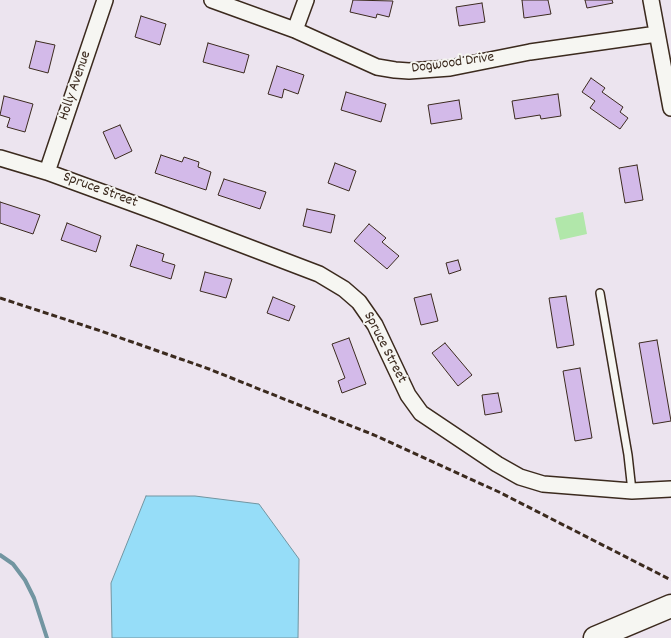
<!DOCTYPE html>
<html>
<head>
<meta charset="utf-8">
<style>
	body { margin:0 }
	canvas { display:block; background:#ece4ef }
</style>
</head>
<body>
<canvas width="671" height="638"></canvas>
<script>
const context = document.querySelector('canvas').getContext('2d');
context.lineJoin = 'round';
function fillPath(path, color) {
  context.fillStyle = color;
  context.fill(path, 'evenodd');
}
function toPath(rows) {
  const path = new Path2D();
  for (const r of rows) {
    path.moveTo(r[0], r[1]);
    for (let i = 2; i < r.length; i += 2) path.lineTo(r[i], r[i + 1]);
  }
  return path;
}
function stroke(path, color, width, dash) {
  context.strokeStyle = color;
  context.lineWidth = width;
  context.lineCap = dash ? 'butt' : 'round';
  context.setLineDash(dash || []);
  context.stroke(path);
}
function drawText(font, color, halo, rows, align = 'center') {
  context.font = font + ' Dekko,sans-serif';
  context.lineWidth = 4;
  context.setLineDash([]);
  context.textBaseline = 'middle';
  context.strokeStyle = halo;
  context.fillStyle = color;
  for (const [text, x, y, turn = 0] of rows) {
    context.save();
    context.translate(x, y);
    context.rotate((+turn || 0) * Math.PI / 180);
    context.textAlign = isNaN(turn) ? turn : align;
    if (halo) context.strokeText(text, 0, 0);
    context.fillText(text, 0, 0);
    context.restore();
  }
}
fillPath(toPath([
	[583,212,587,234,560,240,555,218]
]), '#b1e7aa');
const water = toPath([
	[146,496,195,496,259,504,299,559,298,638,112,638,111,583,146,496]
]);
fillPath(water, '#96ddf8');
stroke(water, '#7295a1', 1);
stroke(toPath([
	[0,555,13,564,25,580,34,598,47,638]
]), '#7295a1', 4);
const building = toPath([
	[353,0,393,1,389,17,377,14,376,18,350,12,353,0],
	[522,0,548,0,551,14,524,18,522,0],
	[585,0,612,0,613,3,587,8,585,0],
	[482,3,485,22,459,26,456,7,482,3],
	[141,16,166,24,160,45,135,37,141,16],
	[36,41,55,45,48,73,29,68,36,41],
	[208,43,249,55,244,73,203,62,208,43],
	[277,66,304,75,298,94,284,89,282,98,268,94,277,66],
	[591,78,605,88,602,92,623,107,620,112,628,118,620,129,590,108,595,101,582,92,591,78],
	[346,92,386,104,381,122,341,110,346,92],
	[558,94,561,116,541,119,540,115,515,119,512,101,558,94],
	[4,96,33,104,25,132,7,127,10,118,0,115,4,96],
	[459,100,462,119,431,124,428,105,459,100],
	[120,125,132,151,115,159,103,132,120,125],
	[161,155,182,162,184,157,199,162,198,167,211,172,206,190,155,173,161,155],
	[335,163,356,171,349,191,328,183,335,163],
	[637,165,643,200,625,203,619,168,637,165],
	[224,179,266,192,260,209,218,195,224,179],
	[0,202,40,215,33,234,0,223,0,202],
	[307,209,335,215,331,233,303,226,307,209],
	[67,223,101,236,96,252,61,240,67,223],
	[369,224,386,238,382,242,399,256,387,269,354,241,369,224],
	[137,245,164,254,162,261,175,265,171,279,130,266,137,245],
	[458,260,461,270,449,274,446,263,458,260],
	[205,272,232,279,226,298,200,291,205,272],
	[431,294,438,321,421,325,414,298,431,294],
	[566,296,574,345,557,348,549,298,566,296],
	[273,297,295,306,289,321,267,313,273,297],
	[349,338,366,384,342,393,338,381,345,378,332,344,349,338],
	[657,340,671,421,653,424,639,343,657,340],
	[445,343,472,375,458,386,432,353,445,343],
	[580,368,592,438,575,441,563,371,580,368],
	[498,393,502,412,485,415,482,395,498,393]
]);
fillPath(building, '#d3bae9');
stroke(building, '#3b2a1e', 1);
const lane = toPath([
	[600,293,628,455,632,491]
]);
const street = toPath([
	[212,0,295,30,377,67,395,70,409,71,450,68,530,52,657,34],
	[651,0,671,108],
	[295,30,306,0],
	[0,158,47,172,159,213,319,274,344,289,359,302,375,325,408,395,421,413,497,464,520,477,543,484,632,491,671,489],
	[47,172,105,0]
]);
const highway = toPath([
	[595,638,671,606]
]);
stroke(lane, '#3b2a1e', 10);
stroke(street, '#3b2a1e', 18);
stroke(highway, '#3b2a1e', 25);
stroke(lane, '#f6f6f2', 7);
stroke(street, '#f6f6f2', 15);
stroke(highway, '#f6f6f2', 22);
stroke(toPath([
	[0,298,101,331,209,369,374,435,499,492,671,580]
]), '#3b2a1e', 3, [6, 3]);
drawText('15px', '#3b2a1e', '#f6f6f2', [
	["Dogwood Drive",453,64,-8],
	["Holly Avenue",76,86,-71],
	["Spruce Street",100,191,20],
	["Spruce Street",384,348,63]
]);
</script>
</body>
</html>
